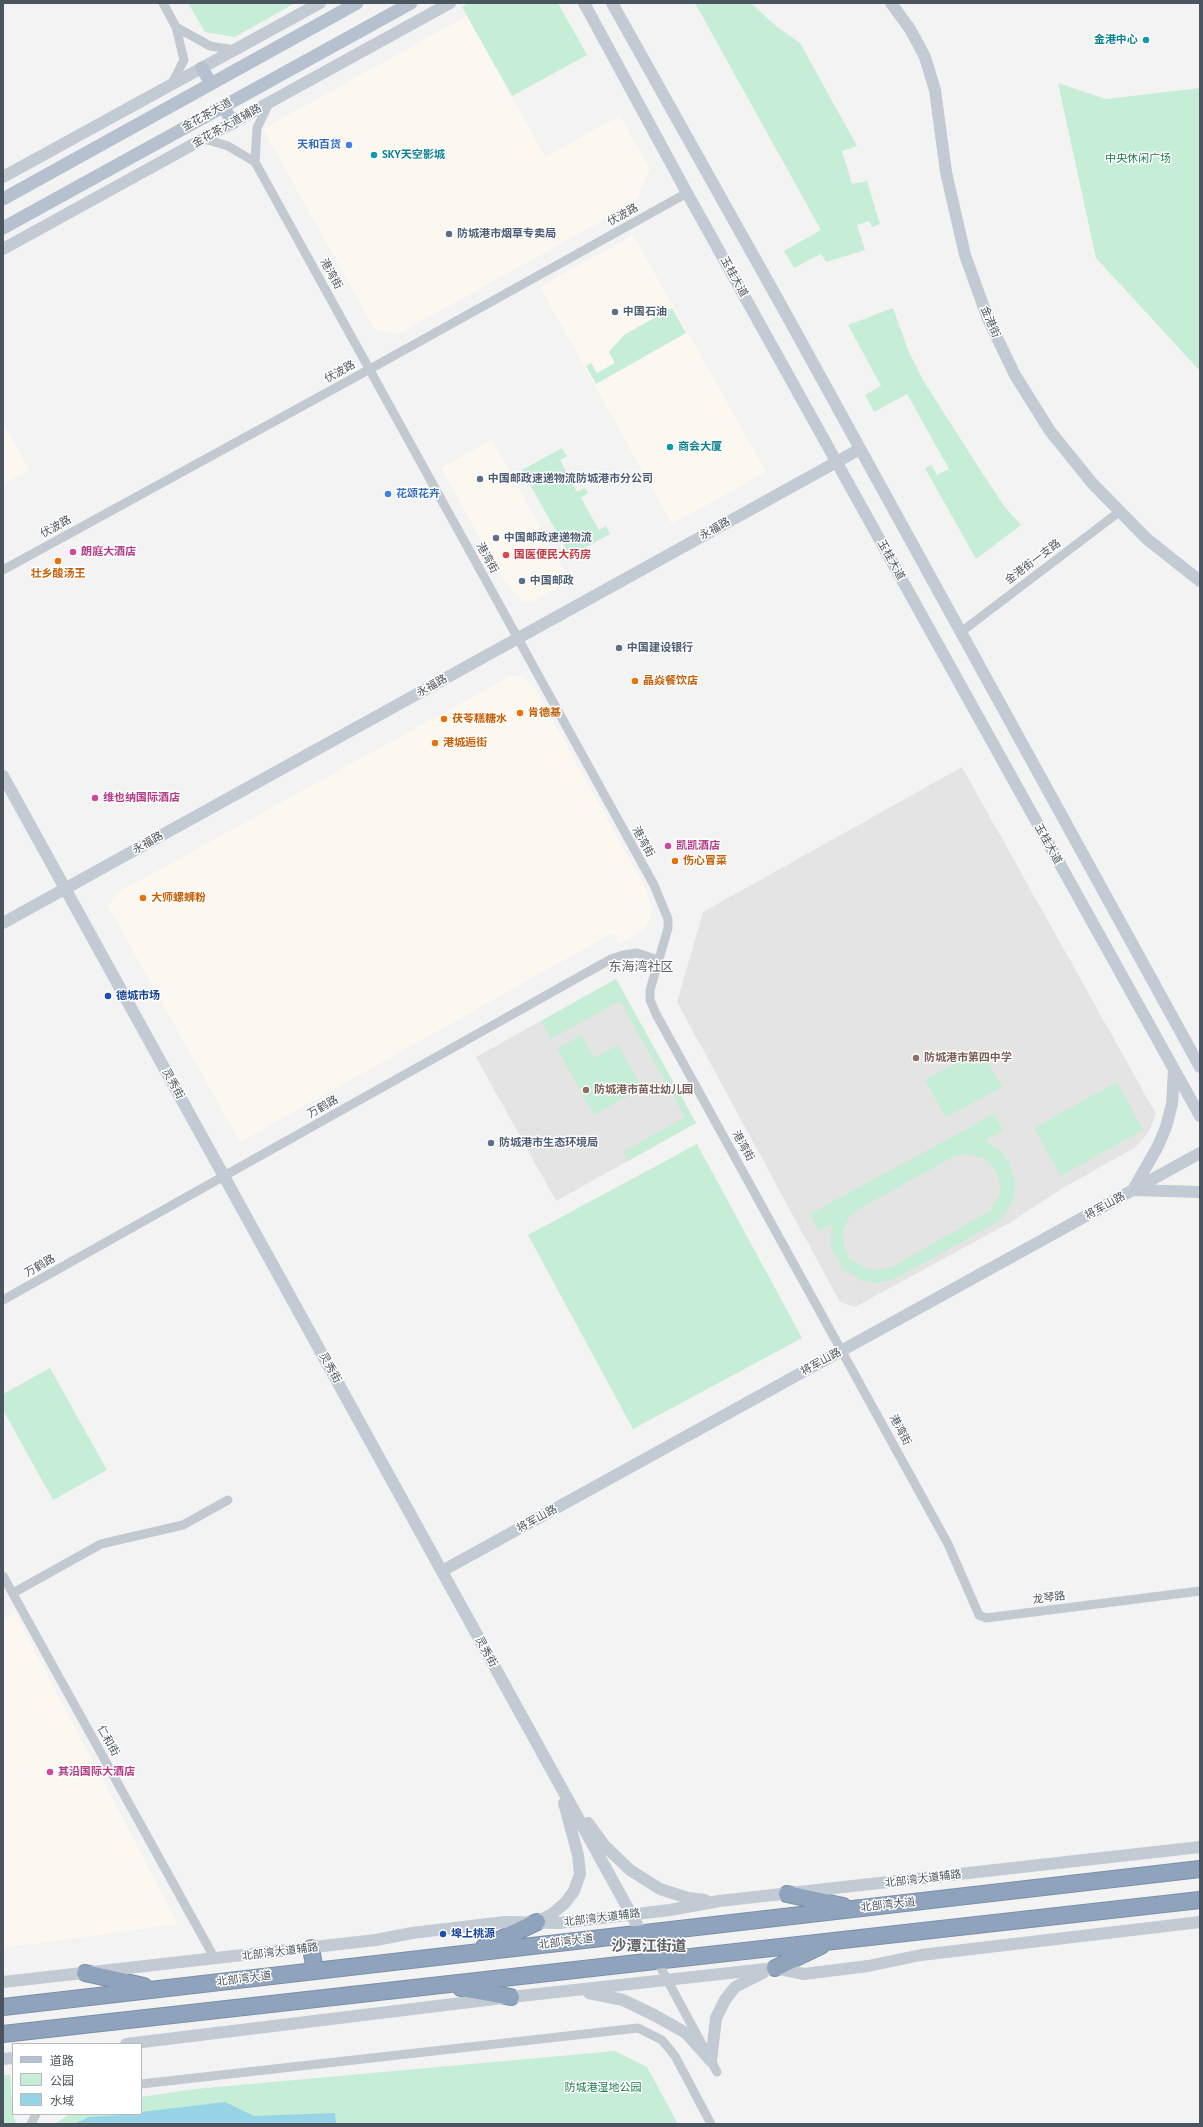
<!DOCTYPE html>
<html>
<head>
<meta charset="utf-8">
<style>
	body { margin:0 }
	#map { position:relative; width:1203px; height:2127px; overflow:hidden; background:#f4f3f3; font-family:"PT Sans","Noto Sans SC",sans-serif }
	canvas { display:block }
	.frame { position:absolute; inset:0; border:4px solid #4b555f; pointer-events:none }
	.legend { position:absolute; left:12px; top:2043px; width:130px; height:72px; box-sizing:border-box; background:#fff; border:1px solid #b7bbbf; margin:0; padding:5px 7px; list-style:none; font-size:12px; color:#4b555f }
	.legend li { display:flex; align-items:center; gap:8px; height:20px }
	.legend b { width:20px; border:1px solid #b7bbbf }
</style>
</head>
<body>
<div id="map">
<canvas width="1203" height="2127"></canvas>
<div class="frame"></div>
<ul class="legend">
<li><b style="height:5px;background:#b5c1ce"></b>道路</li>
<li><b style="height:11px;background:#c6edd6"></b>公园</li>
<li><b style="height:11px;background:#97d4e6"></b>水域</li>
</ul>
</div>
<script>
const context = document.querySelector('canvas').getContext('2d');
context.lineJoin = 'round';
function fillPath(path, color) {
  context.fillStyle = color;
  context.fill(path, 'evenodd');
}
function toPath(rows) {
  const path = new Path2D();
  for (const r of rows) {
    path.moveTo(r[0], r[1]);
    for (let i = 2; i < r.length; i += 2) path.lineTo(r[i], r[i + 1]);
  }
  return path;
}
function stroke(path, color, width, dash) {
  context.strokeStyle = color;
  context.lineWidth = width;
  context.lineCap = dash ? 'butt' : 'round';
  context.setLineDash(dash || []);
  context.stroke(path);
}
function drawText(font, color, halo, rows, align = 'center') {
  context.font = font + ' "PT Sans","Noto Sans SC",sans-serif';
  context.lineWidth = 3;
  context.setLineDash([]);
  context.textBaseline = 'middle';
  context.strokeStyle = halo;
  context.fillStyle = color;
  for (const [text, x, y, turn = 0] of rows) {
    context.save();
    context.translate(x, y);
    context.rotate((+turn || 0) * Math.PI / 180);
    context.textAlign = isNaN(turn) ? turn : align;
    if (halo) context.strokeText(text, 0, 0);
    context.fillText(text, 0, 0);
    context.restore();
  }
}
fillPath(toPath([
	[467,16,545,157,620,116,650,169,636,202,398,334,375,330,263,129],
	[633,235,766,472,672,524,540,287],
	[3,422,29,470,3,484],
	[492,440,570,581,532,602,522,602,500,574,441,468],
	[510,676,522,676,535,688,647,891,652,908,650,920,643,930,619,944,612,933,240,1142,108,906,121,891],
	[15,1613,178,1924,3,1948,3,1620]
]), '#fcf8ef');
fillPath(toPath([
	[962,767,1156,1114,1148,1133,1136,1147,1061,1189,1011,1222,855,1307,840,1302,677,1002,703,912],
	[616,979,696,1123,556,1201,476,1057]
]), '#e5e4e4');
fillPath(toPath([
	[188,3,295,3,235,37,205,32],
	[469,3,558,3,587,55,512,96,462,7],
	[695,3,751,3,777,27,800,43,857,146,842,151,852,184,867,181,880,224,872,227,869,221,857,225,865,250,826,262,821,254,794,268,784,251,821,230],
	[1058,83,1106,99,1200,88,1200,371,1096,258],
	[672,308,686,333,596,384,586,366,591,363,597,373,615,363,609,352,624,335],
	[893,308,908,350,923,380,979,468,1004,506,1021,525,976,559,925,468,931,465,937,475,949,469,907,394,874,412,865,395,881,386,848,325],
	[562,448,567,456,560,460,577,492,585,488,588,493,581,498,599,530,606,526,610,534,570,556,522,470],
	[616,979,696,1123,628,1161,623,1152,685,1117,620,1001,551,1039,541,1021],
	[581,1035,594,1058,618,1045,642,1088,594,1115,557,1049],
	[981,1049,1002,1087,946,1117,925,1080],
	[1117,1082,1143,1130,1061,1176,1034,1128],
	[994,1114,1003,1130,985,1141,998,1149,1009,1161,1015,1183,1014,1198,1003,1217,991,1226,892,1280,877,1283,862,1281,843,1269,832,1249,830,1234,833,1224,819,1231,810,1214],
	[966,1154,984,1158,997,1173,1000,1186,1000,1193,990,1211,890,1268,871,1270,860,1266,850,1258,844,1246,843,1232,848,1219,853,1212,953,1157],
	[697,1144,802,1338,633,1429,528,1235],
	[50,1368,107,1470,53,1500,3,1410,3,1394],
	[615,2051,647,2067,678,2124,54,2124,70,2114,141,2114,141,2097,195,2089],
	[3,2075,10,2075,13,2114,16,2124,3,2124]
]), '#c6edd6');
fillPath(toPath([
	[225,2102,254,2116,335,2113,336,2124,74,2124,89,2117,141,2114,141,2112]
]), '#97d4e6');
const highway = toPath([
	[787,1894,843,1906],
	[484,1947,537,1922],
	[311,1948,315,1971],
	[775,1968,821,1946],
	[85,1973,144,1986],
	[461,1988,511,1997],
	[3,2007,1200,1869],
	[3,2034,1200,1900]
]);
stroke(highway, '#7a8fa8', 18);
stroke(toPath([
	[163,3,176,27,184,60,171,85],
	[176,27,210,46,235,50],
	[204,139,228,146,255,162,654,885,668,919,668,928,650,990,650,1000,656,1014,948,1544,979,1615,986,1618,1200,1591],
	[255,162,257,128,269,103],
	[3,570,370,369,687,193],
	[961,632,1119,512],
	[3,1300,611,959,623,955,637,953,658,960],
	[3,1576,215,1959],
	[13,1593,101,1544,183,1525,228,1500],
	[657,1961,717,2072],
	[141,2084,638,2028,662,2040,675,2056,711,2124],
	[31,2124,36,2114]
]), '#c2c9d0', 9);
stroke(toPath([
	[584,3,687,193,1200,1116],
	[612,3,786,314,1200,1067],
	[891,3,910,29,925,57,935,90,946,172,965,255,988,319,1015,375,1050,431,1092,483,1147,539,1200,581],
	[3,177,320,3],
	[3,249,450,3],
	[3,776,657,1961],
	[3,923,860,449],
	[1174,1070,1172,1104,1166,1127,1158,1146,1133,1190,1200,1192],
	[442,1571,1200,1153],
	[588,1823,605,1846,630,1870,660,1889,688,1898,705,1900],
	[538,1921,552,1914,565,1903,574,1891,580,1874,578,1855,564,1803],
	[3,1982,376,1940,412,1933,505,1922,559,1923,670,1910,719,1901,1200,1847],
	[589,1993,623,2000,654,2015,686,2033,711,2061],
	[126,2044,511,1997,775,1968,804,1974,868,1966,921,1955,1200,1922],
	[3,2059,13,2058],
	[711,2061,716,2018,725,2000,735,1987,763,1973]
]), '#c2cad4', 12);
stroke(toPath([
	[202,68,211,84],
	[223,106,233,123],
	[3,199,357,3],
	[3,228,411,3]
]), '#b5c1ce', 13);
stroke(highway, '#8fa4bc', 16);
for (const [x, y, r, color] of [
	[1146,40,4,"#0f9aa8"],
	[349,145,4,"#3f7fe0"],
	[374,155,4,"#0f9aa8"],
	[449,234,4,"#5c6f8a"],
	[615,312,4,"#5c6f8a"],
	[670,447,4,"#0f9aa8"],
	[480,479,4,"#5c6f8a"],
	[388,494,4,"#3f7fe0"],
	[496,538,4,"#5c6f8a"],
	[73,552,4,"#d1479c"],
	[506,555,4,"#e0444e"],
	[58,561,4,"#e8710a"],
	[522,581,4,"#5c6f8a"],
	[619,648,4,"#5c6f8a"],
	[635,681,4,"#e8710a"],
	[520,713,4,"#e8710a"],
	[444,719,4,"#e8710a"],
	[435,743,4,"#e8710a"],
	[95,798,4,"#d1479c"],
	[668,846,4,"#d1479c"],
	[675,861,4,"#e8710a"],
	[143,898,4,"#e8710a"],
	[108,996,4,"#1a4fb4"],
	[916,1058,4,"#8d6e63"],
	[586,1090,4,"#8d6e63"],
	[491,1143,4,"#5c6f8a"],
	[50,1772,4,"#d1479c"],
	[443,1934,4,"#1a4fb4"]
]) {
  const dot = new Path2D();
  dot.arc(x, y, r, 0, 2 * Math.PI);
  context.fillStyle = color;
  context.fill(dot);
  stroke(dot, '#fff', 1.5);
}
drawText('bold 11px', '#0d838f', '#fff', [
	["金港中心",1138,40,"right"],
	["SKY天空影城",382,155],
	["商会大厦",678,447]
], 'left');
drawText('11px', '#4b555f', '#fff', [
	["金花茶大道",207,115,-29],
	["金花茶大道辅路",227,126,-29],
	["伏波路",623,215,-29],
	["港湾街",331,274,61],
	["玉桂大道",734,277,61],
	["金港街",990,322,67],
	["伏波路",340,372,-29],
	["伏波路",56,527,-29],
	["永福路",715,529,-29],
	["港湾街",487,558,61],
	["玉桂大道",891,560,61],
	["金港街一支路",1033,562,-37],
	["永福路",432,686,-29],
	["港湾街",643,842,61],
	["永福路",148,843,-29],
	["玉桂大道",1048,844,61],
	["灵秀街",173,1084,61],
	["万鹤路",323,1107,-29],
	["港湾街",743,1146,61],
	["将军山路",1105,1206,-29],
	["万鹤路",40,1266,-29],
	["将军山路",821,1362,-29],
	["灵秀街",330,1368,61],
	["港湾街",900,1430,62],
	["将军山路",537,1519,-29],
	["龙琴路",1049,1598,-7],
	["灵秀街",486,1652,61],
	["仁和街",108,1741,61],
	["北部湾大道辅路",923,1879,-7],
	["北部湾大道",888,1905,-6],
	["北部湾大道辅路",602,1918,-7],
	["北部湾大道",566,1942,-7],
	["北部湾大道辅路",280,1952,-7],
	["北部湾大道",244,1979,-7]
]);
drawText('bold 11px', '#366cbe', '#fff', [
	["天和百货",341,145],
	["花颂花卉",396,494,"left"]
], 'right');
drawText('11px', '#207c50', '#fff', [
	["中央休闲广场",1138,159],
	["防城港湿地公园",603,2088]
]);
drawText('bold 11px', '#4e5e75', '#fff', [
	["防城港市烟草专卖局",457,234],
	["中国石油",623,312],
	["中国邮政速递物流防城港市分公司",488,479],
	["中国邮政速递物流",504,538],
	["中国邮政",530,581],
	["中国建设银行",627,648],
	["防城港市生态环境局",499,1143]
], 'left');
drawText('bold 11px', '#b23c85', '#fff', [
	["朗庭大酒店",81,552],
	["维也纳国际酒店",103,798],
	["凯凯酒店",676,846],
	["其沿国际大酒店",58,1772]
], 'left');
drawText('bold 11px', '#be3a42', '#fff', [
	["国医便民大药房",514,555]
], 'left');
drawText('bold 11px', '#c56008', '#fff', [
	["壮乡酸汤王",58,574,"center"],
	["晶焱餐饮店",643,681],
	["肯德基",528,713],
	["茯苓糕糖水",452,719],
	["港城逅街",443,743],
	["伤心冒菜",683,861],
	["大师螺蛳粉",151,898]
], 'left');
drawText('bold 11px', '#164399', '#fff', [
	["德城市场",116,996],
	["埠上桃源",451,1934]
], 'left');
drawText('bold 11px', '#785e54', '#fff', [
	["防城港市第四中学",924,1058],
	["防城港市苗壮幼儿园",594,1090]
], 'left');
drawText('13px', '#5f6267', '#fff', [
	["东海湾社区",641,967]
]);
drawText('bold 15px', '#5f6267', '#fff', [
	["沙潭江街道",649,1947]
]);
</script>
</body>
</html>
